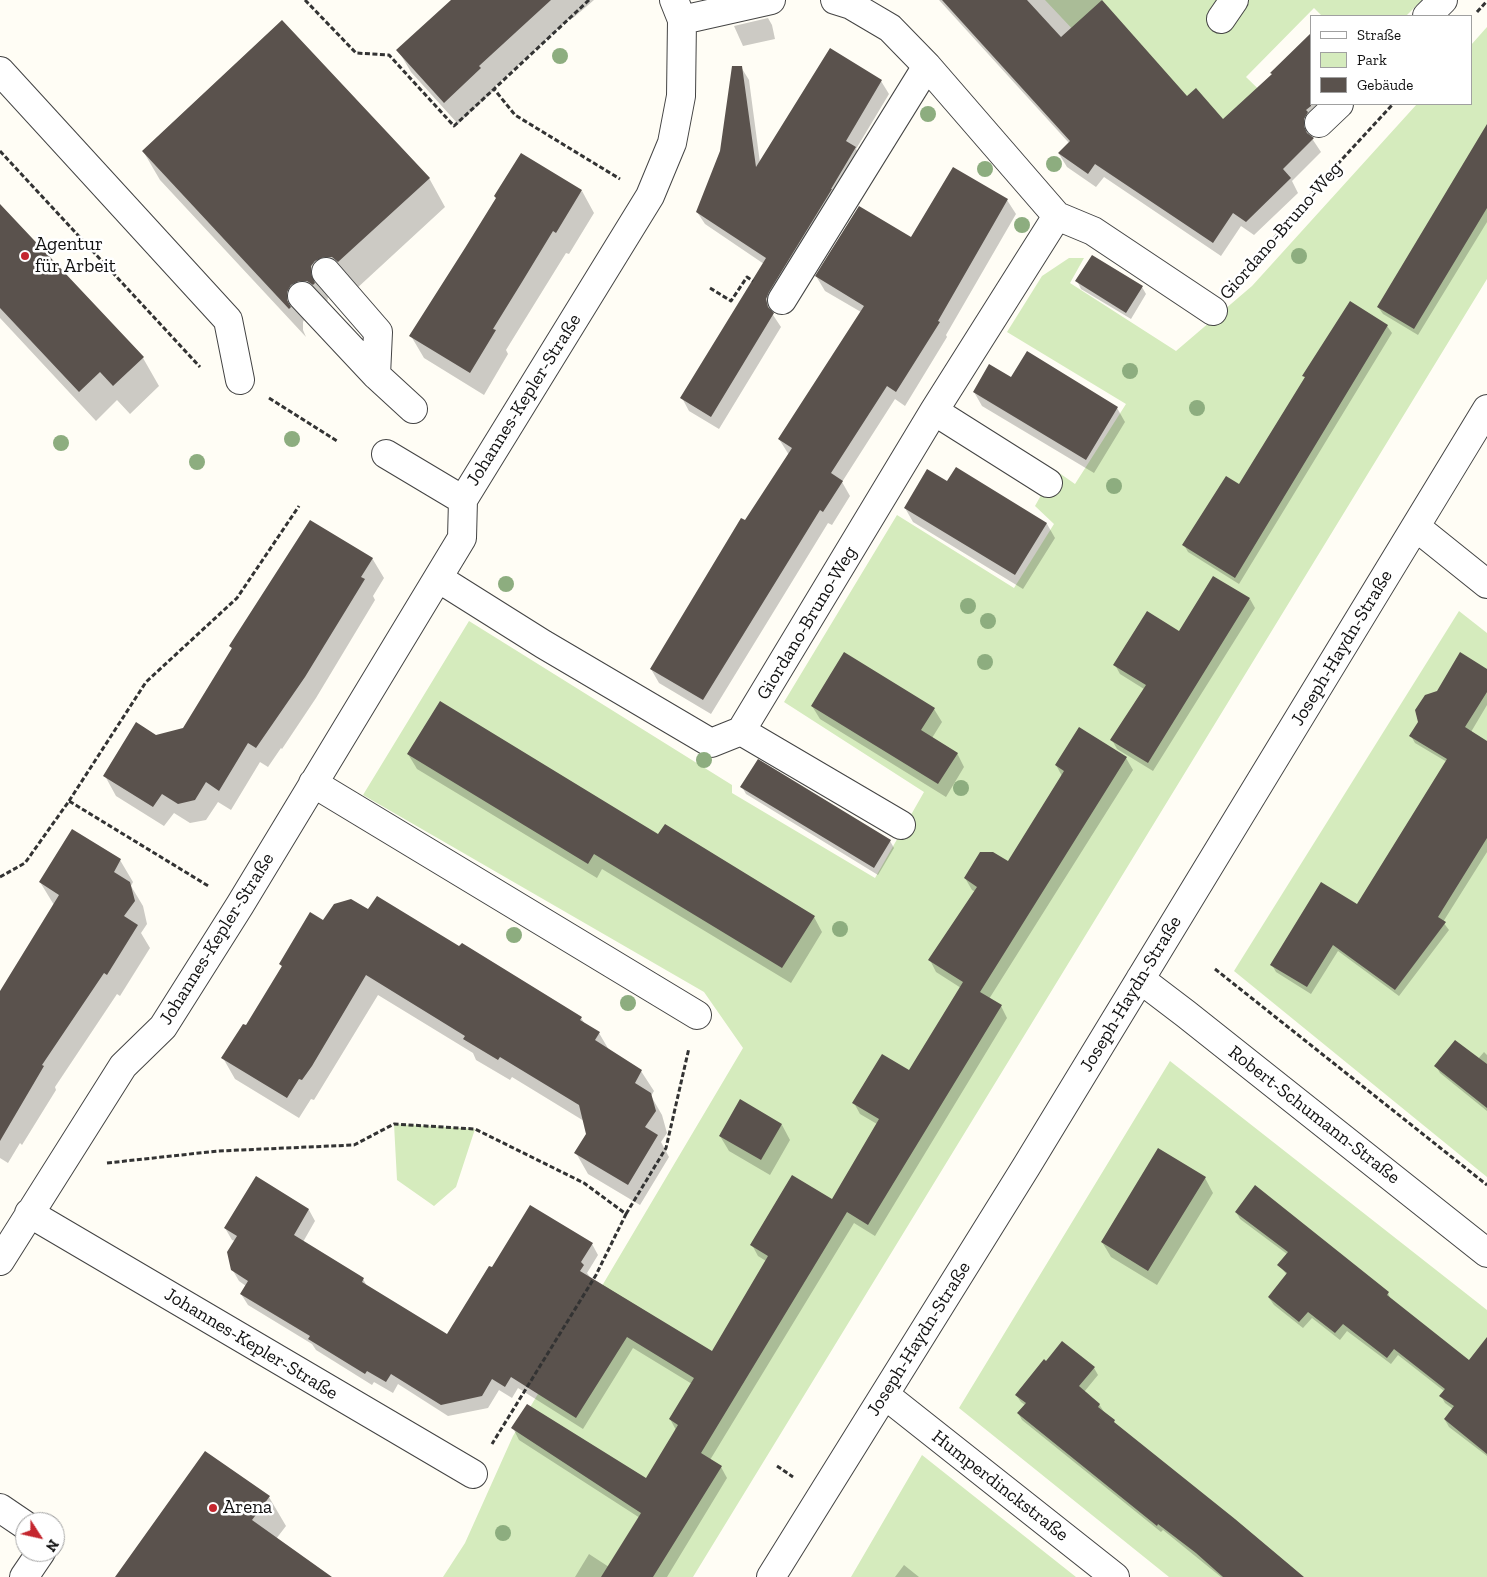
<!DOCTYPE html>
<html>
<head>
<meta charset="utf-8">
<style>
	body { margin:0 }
	#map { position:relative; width:1487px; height:1577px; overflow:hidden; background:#fffdf5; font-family:"Zilla Slab",serif }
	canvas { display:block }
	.legend { position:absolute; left:1310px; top:15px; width:162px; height:90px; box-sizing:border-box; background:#fff; border:1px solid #a0a0a0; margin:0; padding:6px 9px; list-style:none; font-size:15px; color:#111 }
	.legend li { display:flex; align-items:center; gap:10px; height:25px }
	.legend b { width:25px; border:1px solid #a0a0a0 }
	.north { position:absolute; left:15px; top:1512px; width:50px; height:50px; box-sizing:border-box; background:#fff; border:1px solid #a0a0a0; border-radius:50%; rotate:125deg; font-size:14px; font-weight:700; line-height:20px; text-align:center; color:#111 }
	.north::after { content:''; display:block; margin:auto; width:18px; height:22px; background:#c4262e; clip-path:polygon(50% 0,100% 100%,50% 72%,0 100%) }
</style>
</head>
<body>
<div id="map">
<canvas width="1487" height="1577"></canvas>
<ul class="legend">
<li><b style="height:6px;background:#fff"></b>Straße</li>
<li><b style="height:14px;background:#d5ebbd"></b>Park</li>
<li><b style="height:14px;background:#5a524d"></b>Gebäude</li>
</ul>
<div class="north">N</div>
</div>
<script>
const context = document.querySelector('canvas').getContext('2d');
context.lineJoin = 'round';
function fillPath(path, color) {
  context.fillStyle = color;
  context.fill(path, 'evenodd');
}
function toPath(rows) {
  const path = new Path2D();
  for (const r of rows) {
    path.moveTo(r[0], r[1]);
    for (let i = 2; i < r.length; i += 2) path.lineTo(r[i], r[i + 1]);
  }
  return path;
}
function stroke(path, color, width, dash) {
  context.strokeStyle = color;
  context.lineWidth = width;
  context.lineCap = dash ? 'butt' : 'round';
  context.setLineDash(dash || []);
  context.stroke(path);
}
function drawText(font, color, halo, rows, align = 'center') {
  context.font = font + ' "Zilla Slab",serif';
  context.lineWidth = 5;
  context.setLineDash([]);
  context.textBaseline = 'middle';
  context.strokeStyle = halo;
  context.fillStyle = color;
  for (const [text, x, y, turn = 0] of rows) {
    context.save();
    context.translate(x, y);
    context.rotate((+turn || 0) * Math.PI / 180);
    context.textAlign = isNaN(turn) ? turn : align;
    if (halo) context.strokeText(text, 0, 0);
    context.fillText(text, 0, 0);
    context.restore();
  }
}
fillPath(toPath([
	[1045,0,1422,0,1406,16,1322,16,1314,8,1246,77,1286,116,1258,173,1143,104],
	[1487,27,1487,279,693,1577,443,1577,465,1543,513,1436,743,1048,704,992,363,795,469,621,732,785,732,793,875,878,924,792,784,702,897,515,1014,588,1054,524,1035,506,1055,470,1075,484,1126,404,1007,332,1042,276,1069,258,1084,258,1070,283,1176,351,1252,286,1417,104,1471,104,1471,45],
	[1459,611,1487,633,1487,1177,1234,971],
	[1170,1061,1487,1310,1487,1577,1169,1577,959,1408],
	[394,1124,475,1129,456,1187,434,1206,397,1180],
	[922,1455,1076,1577,851,1577]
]), '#d5ebbd');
fillPath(toPath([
	[455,0,594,0,573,18,571,17,492,89,493,91,458,124,411,72,398,50],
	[939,0,1101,0,1187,97,1223,121,1311,104,1335,104,1311,133,1311,137,1321,152,1292,181,1298,193,1254,235,1241,226,1221,256,1104,177,1096,187,1067,167,1059,154,1069,143],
	[768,18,772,25,775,39,743,46,734,26],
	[741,67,749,80,760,163,881,81,889,94,856,149,863,160,775,305,773,315,781,327,719,429,689,411,682,398,764,264,705,224,697,212,721,152],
	[1487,150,1487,222,1418,335,1383,314,1378,307],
	[143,151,429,178,445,207,355,290,332,290,328,296,327,305,307,314,303,322,303,330,306,337,160,180],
	[582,191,594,213,569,254,566,253,506,350,508,354,484,395,424,358,411,336],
	[1007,200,1016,214,946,335,947,337,905,406,895,399,842,482,850,496,832,525,828,523,711,714,659,683,651,669,789,455,779,439,861,312,825,291,816,276],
	[0,206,143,358,159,386,130,414,117,400,96,421,0,318],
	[1077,281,1142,287,1146,294,1131,319,1081,289],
	[1387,326,1392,333,1239,584,1188,552,1184,545,1240,486,1306,379,1304,376],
	[1011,379,1117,408,1125,422,1094,473,982,406,974,392],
	[957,469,1047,524,1055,538,1023,589,913,522,905,508,947,483],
	[372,558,384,578,373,596,375,600,316,698,282,749,281,748,268,767,260,762,231,810,218,802,206,820,190,823,174,813,164,826,116,796,105,776,156,736,183,729,233,650,230,646],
	[1250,599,1255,608,1153,771,1117,749,1112,740,1144,689,1120,674,1115,665],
	[1487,670,1487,705,1471,732,1487,742,1487,852,1443,922,1449,930,1399,996,1338,951,1311,994,1276,972,1272,965,1358,906,1447,762,1415,743,1411,736,1438,692],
	[812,706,934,709,942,722,932,738,957,753,964,767,946,797,820,719],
	[408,754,659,836,814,917,822,932,791,983,602,869,597,878,417,769],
	[1126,758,1133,770,989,999,1001,1006,1007,1018,875,1236,854,1223,710,1460,721,1467,727,1478,667,1577,575,1577,589,1554,609,1567,640,1518,519,1440,513,1428,647,1479,676,1430,670,1419,692,1384,633,1348,583,1429,518,1388,512,1398,499,1390,488,1408,448,1416,398,1384,393,1393,374,1382,372,1385,316,1350,312,1344,248,1305,241,1294,246,1286,239,1281,232,1269,235,1241,232,1240,225,1228,256,1178,309,1210,315,1221,303,1242,363,1279,367,1286,447,1335,493,1269,592,1244,598,1255,587,1273,590,1277,713,1353,766,1261,758,1256,752,1245,833,1201,877,1124,860,1114,854,1103,909,1072,961,988,936,972,930,960,976,892,972,890,965,878,1008,863,1062,776,1056,765],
	[742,787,890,841,894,848,878,875,746,794],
	[120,860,133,882,131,886,143,906,147,924,141,933,150,948,120,996,117,994,55,1087,56,1090,22,1145,20,1143,8,1163,0,1158,0,994,54,905,40,882],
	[368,911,460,948,581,1018,585,1024,599,1033,609,1050,641,1071,654,1091,651,1096,662,1115,667,1133,661,1142,669,1157,640,1205,588,1174,576,1153,587,1134,584,1121,512,1077,510,1080,476,1060,473,1053,378,995,314,1100,311,1099,299,1118,235,1079,223,1058,246,1027,282,967,281,964,324,921],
	[1484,1052,1487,1055,1487,1111,1440,1073,1436,1066,1478,1059],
	[782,1125,790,1140,770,1175,729,1151,720,1136],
	[1205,1178,1213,1193,1157,1285,1111,1257,1102,1242],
	[1236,1212,1388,1293,1391,1300,1469,1361,1487,1373,1487,1456,1449,1427,1445,1420,1453,1409,1445,1403,1441,1396,1444,1391,1398,1355,1391,1364,1347,1331,1340,1340,1312,1318,1303,1328,1274,1305,1269,1298,1287,1275,1279,1265,1287,1254,1240,1219],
	[1046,1363,1094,1368,1098,1375,1084,1392,1099,1404,1104,1412,1117,1426,1302,1577,1221,1577,1163,1530,1161,1532,1022,1420,1018,1413,1025,1405,1021,1402,1016,1395],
	[269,1497,286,1526,276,1539,330,1577,117,1577],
	[904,1565,919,1577,895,1577]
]), '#0003');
fillPath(toPath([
	[451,0,551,0,479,66,481,68,444,103,396,50],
	[942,0,1027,0,1061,37,1102,0,1187,96,1196,88,1223,119,1272,74,1270,73,1311,33,1311,106,1306,110,1308,112,1304,119,1304,126,1307,133,1314,138,1283,169,1291,178,1246,222,1233,213,1213,243,1095,164,1088,174,1058,153,1070,141],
	[282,20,430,178,338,262,332,257,324,257,315,261,311,266,311,274,315,283,313,285,307,281,299,281,291,285,287,292,287,300,291,307,289,309,142,151],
	[830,48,882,80,846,141,856,147,831,189,832,189,769,292,766,299,768,307,774,313,711,417,680,398,766,258,696,212,720,151,732,66,742,66,756,167],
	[1487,124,1487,208,1414,329,1377,307],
	[521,153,582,190,556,233,553,231,522,282,493,329,496,330,470,373,409,336,465,248,496,198,494,196],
	[953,167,1008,199,938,321,940,322,896,392,887,386,831,473,843,481,823,512,820,510,703,700,650,669,741,518,745,520,792,448,778,439,864,306,815,276,859,206,911,237],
	[0,204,144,357,113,386,100,372,79,392,0,308],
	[1092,255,1143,286,1126,313,1075,281],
	[1350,301,1388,325,1235,578,1182,545,1226,476,1239,484,1305,377,1302,376],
	[1027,351,1118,407,1086,460,973,392,989,364,1011,377],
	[956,467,1047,523,1015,575,904,508,927,469,947,481],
	[310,520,373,558,361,577,365,579,305,677,256,748,248,743,219,791,206,782,195,800,178,804,162,794,153,807,103,776,136,722,156,735,183,728,232,648,229,646],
	[1213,576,1250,598,1148,763,1110,740,1146,685,1113,665,1147,611,1179,631],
	[844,652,935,708,921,730,958,753,938,784,811,706],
	[1460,652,1487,669,1487,692,1465,727,1487,741,1487,838,1438,917,1446,922,1395,990,1333,945,1307,987,1270,965,1321,882,1357,904,1447,759,1409,736,1418,722,1415,710,1425,695,1437,691],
	[440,701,658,834,665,824,815,916,782,968,594,854,588,864,407,754],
	[1079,727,1127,757,980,992,1002,1005,868,1225,847,1212,701,1453,722,1466,653,1577,601,1577,641,1513,511,1428,527,1404,646,1478,678,1425,669,1419,694,1378,627,1337,576,1418,511,1377,505,1387,492,1379,482,1396,441,1405,391,1374,386,1382,367,1371,365,1374,308,1339,310,1336,240,1294,248,1281,231,1270,227,1252,237,1236,224,1228,256,1176,309,1209,294,1235,364,1278,362,1282,447,1334,489,1266,492,1267,530,1205,593,1243,581,1262,584,1265,580,1271,712,1351,768,1256,750,1245,792,1175,832,1199,879,1119,852,1103,882,1054,909,1070,963,982,928,960,977,887,964,878,980,852,993,852,1008,861,1064,771,1055,765],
	[758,759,891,840,874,868,740,787],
	[72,829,121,859,114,872,130,882,135,901,124,916,138,925,107,975,104,973,42,1065,44,1066,0,1141,0,991,59,895,39,882],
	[377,896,459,946,462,943,582,1017,580,1020,600,1032,595,1040,642,1070,635,1083,651,1093,656,1111,645,1127,658,1135,628,1185,574,1153,586,1134,579,1105,500,1057,498,1060,463,1039,465,1036,366,975,312,1066,302,1080,299,1079,287,1098,221,1058,243,1024,246,1025,282,966,279,964,310,912,323,920,334,904,351,899,368,909],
	[1455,1040,1487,1064,1487,1108,1434,1066],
	[740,1099,782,1124,761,1160,719,1136],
	[1158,1148,1206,1177,1148,1271,1101,1242],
	[1255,1185,1389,1292,1387,1295,1469,1360,1487,1337,1487,1454,1444,1419,1454,1406,1439,1396,1445,1389,1394,1349,1387,1358,1343,1324,1335,1333,1308,1312,1299,1322,1268,1297,1287,1273,1277,1265,1288,1252,1235,1212],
	[1062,1341,1095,1367,1079,1386,1100,1404,1098,1407,1115,1420,1114,1422,1235,1519,1304,1577,1223,1577,1196,1553,1158,1524,1157,1526,1017,1413,1026,1403,1015,1395,1044,1359,1046,1361],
	[205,1451,270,1496,252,1520,332,1577,115,1577]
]), '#5a524d');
const minor = toPath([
	[1427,16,1443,0],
	[1221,19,1234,0],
	[682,20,771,0],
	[0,71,228,320,240,380],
	[1319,123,1339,104],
	[1057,216,1093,231,1213,311],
	[326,272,378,332,376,375],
	[302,296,376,375,413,409],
	[782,300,927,66],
	[934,411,1048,483],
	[386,454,463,500],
	[1416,527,1487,584],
	[438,578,543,644,711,743,741,731,934,411,1057,216,927,66,890,28,851,5,835,0],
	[741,731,901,825],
	[313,783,697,1015],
	[1140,979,1186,1014,1487,1253],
	[29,1213,473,1474],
	[0,1261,123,1066,163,1027,240,905,462,538,463,500,650,196,672,143,681,96,682,20,674,0],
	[885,1395,1115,1577],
	[0,1508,25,1525],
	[24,1577,41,1552],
	[771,1577,1026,1167,1487,409]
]);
stroke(minor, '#444', 30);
stroke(toPath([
	[305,0,356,53,389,55,454,126,494,89],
	[589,0,494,89,515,115,620,179],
	[1477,12,1487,1],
	[0,151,200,367],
	[1235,284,1334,168,1393,104],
	[710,288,731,301,747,277,753,281],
	[269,398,337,441],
	[69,801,146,682,237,598,299,506],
	[0,877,25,863,69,801,210,887],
	[1215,969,1487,1185],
	[107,1163,218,1151,354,1145,394,1124,475,1129,584,1183,626,1214,596,1275,492,1444],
	[626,1214,666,1148,689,1048],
	[777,1466,793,1477]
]), '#333', 3, [5, 2.5]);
stroke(minor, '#fff', 28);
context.fillStyle = '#8dad7f';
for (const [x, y] of [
	[560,56],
	[928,114],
	[1054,164],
	[985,169],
	[1022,225],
	[1299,256],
	[1130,371],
	[1197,408],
	[292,439],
	[61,443],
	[197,462],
	[1114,486],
	[506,584],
	[968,606],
	[988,621],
	[985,662],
	[704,760],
	[961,788],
	[840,929],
	[514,935],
	[628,1003],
	[503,1533]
]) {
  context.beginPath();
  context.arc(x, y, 8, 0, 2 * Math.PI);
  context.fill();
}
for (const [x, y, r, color] of [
	[25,256,5,"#c4262e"],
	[213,1508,5,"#c4262e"]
]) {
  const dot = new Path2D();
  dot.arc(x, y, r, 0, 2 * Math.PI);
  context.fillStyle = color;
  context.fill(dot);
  stroke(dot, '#fff', 2);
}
drawText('19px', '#111', '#fff', [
	["Giordano-Bruno-Weg",1281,231,-49],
	["Johannes-Kepler-Straße",524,400,-58],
	["Giordano-Bruno-Weg",807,623,-59],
	["Joseph-Haydn-Straße",1342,648,-59],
	["Johannes-Kepler-Straße",217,939,-58],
	["Joseph-Haydn-Straße",1131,994,-59],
	["Robert-Schumann-Straße",1314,1115,38],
	["Joseph-Haydn-Straße",919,1339,-58],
	["Johannes-Kepler-Straße",251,1344,31],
	["Humperdinckstraße",1000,1486,38]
]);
drawText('19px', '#111', '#fff', [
	["Agentur",35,245],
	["für Arbeit",35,267],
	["Arena",223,1508]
], 'left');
</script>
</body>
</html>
